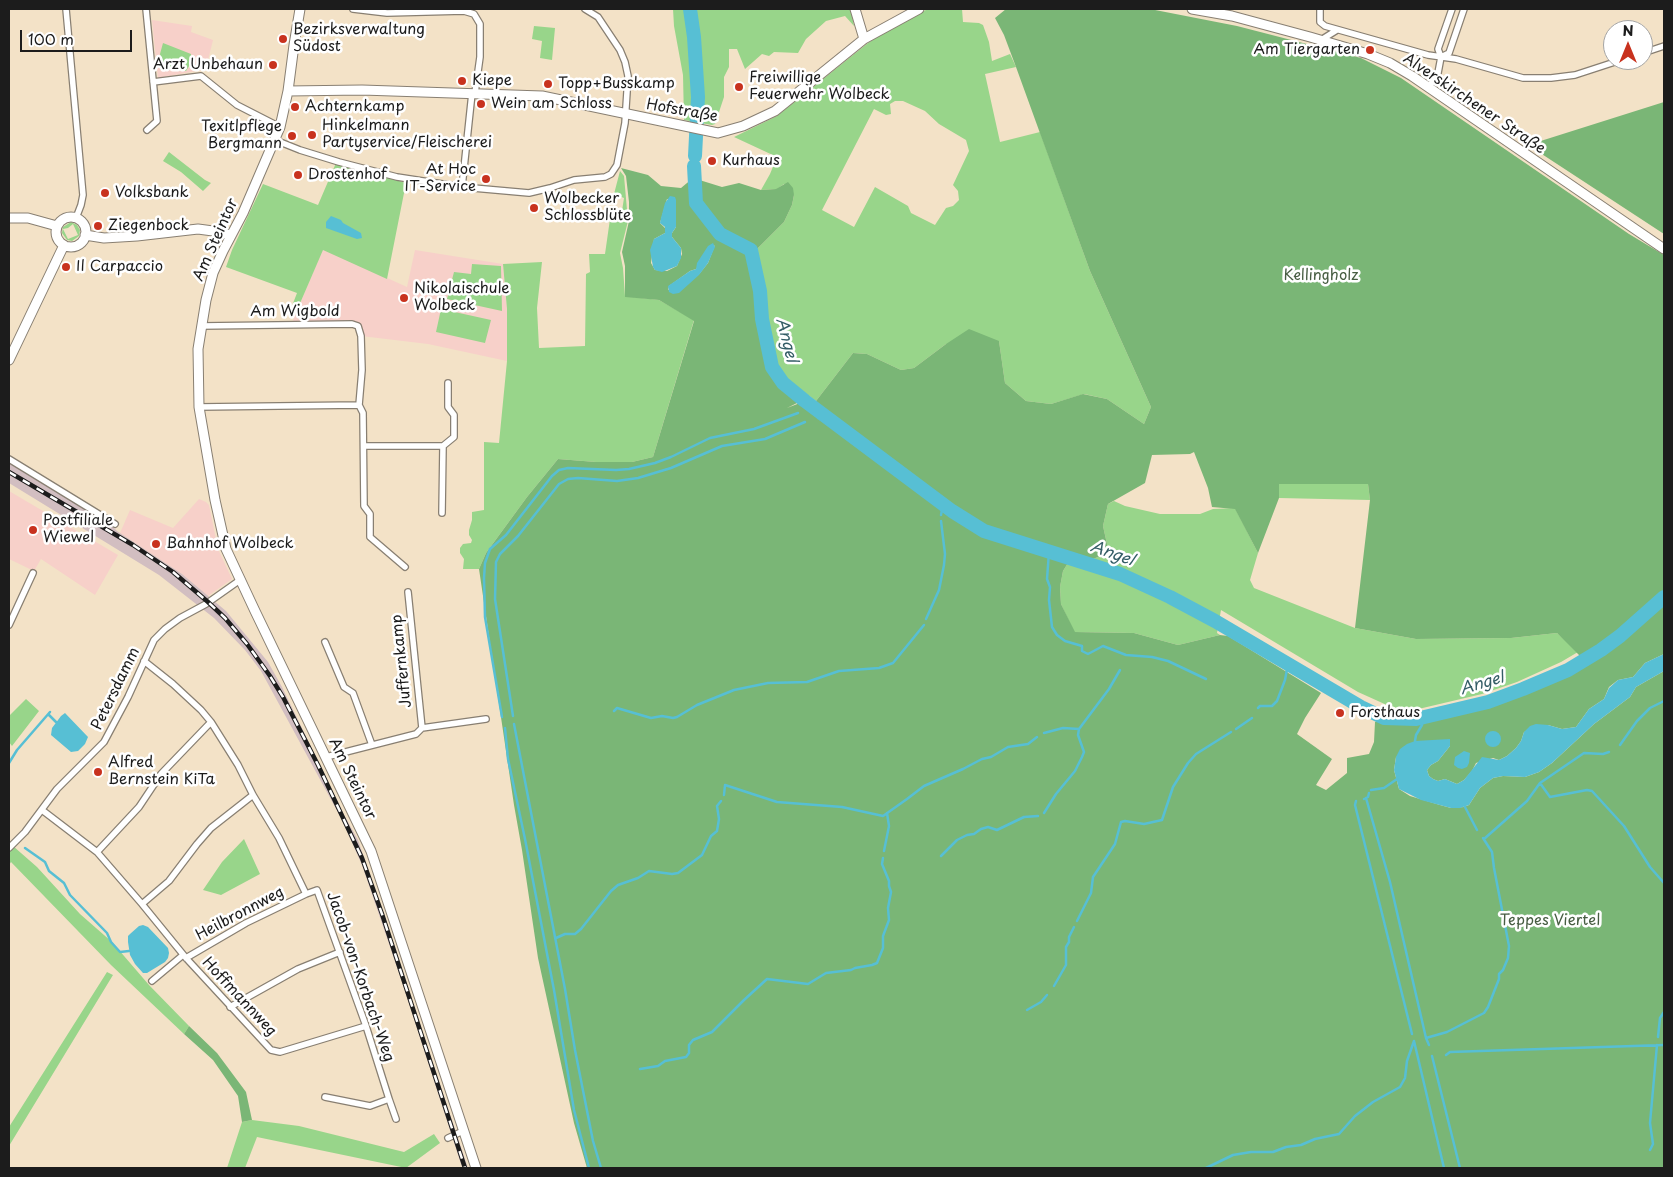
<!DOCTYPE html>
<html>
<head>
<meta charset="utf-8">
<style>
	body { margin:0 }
	#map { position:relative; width:1673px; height:1177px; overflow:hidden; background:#f3e2c7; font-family:"Playpen Sans",sans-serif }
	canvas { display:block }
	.frame { position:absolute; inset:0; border:10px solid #1c1c1c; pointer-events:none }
	.north { position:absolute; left:1603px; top:20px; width:50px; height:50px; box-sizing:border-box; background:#fff; border:1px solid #a4a4a4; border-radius:50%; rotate:0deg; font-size:14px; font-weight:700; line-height:20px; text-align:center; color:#1c1c1c }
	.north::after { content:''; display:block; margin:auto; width:18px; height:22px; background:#c8321e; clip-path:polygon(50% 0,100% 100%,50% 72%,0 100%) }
	.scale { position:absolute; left:20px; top:30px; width:112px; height:22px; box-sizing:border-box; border:2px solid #1c1c1c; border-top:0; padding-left:6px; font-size:15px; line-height:18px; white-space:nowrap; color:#1c1c1c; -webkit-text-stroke:4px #fff; paint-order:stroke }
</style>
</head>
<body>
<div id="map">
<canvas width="1673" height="1177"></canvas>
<div class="frame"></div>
<div class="north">N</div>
<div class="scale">100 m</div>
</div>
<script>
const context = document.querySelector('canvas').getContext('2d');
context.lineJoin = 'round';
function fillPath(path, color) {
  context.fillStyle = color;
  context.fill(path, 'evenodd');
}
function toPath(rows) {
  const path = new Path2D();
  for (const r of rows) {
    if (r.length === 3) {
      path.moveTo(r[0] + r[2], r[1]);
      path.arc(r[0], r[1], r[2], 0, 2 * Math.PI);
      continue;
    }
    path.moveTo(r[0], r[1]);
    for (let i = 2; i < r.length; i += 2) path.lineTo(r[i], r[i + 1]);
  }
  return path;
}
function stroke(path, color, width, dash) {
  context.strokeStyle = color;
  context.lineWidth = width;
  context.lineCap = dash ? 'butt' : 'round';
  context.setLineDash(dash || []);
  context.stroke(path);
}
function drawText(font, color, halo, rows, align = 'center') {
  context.font = font + ' "Playpen Sans",sans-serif';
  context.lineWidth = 5;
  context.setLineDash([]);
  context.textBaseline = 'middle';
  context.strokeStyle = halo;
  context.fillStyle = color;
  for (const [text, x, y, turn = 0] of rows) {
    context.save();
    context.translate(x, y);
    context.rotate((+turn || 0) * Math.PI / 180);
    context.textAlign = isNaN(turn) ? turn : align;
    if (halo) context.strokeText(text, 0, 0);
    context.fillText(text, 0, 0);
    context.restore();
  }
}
fillPath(toPath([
	[152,20,192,26,191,32,213,40,207,64,202,70,158,78],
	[323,249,407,287,415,250,503,264,507,309,507,361,428,344,361,336,358,326,291,325],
	[9,491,118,555,95,595,41,559,34,571,9,559],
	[199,499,206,502,209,505,218,549,232,579,208,596,182,574,120,533,130,510,173,528]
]), '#f7d0c9');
fillPath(toPath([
	[9,458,95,509,117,531,182,574,226,611,268,662,282,687,344,815,358,840,468,1168,463,1168,461,1164,402,982,362,865,341,818,261,671,245,650,214,618,159,575,9,483]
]), '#d2bec1');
fillPath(toPath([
	[673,9,851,9,854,26,845,16,826,21,806,39,798,53,774,52,769,56,762,54,745,69,737,49,729,49,729,67,724,77,724,97,715,124,712,125,684,120,683,75,674,26],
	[928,9,976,9,962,9,963,22,979,23,983,25,989,42,992,61,1010,54,1016,67,985,74,1000,142,1040,132,1090,271,1151,407,1144,424,1107,399,1084,394,1051,404,1026,401,1005,383,999,341,946,344,914,368,901,370,867,354,853,353,816,401,784,377,774,358,766,323,763,291,756,250,784,222,792,205,794,195,784,184,777,189,761,190,770,174,777,157,734,137,777,116,868,43,898,23],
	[895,101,903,101,925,111,939,124,966,140,969,151,953,185,958,191,959,200,953,206,946,208,935,225,911,213,908,206,875,187,854,227,822,210,874,109,886,115,891,114,890,104],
	[534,26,555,28,552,60,540,58,542,41,532,39],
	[163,43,191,54,191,63,186,71,175,71,168,67,163,71,160,69,162,65,160,54],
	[169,152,205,180,211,183,203,191,181,172,163,161],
	[336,163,406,183,387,279,323,250,298,308,292,306,297,293,226,267,232,250,263,184,318,205],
	[620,171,624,176,628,221,620,253,623,268,625,296,659,300,694,320,653,457,632,462,596,462,558,459,527,497,486,553,479,569,463,569,464,559,460,553,460,548,463,544,471,543,472,540,469,535,469,530,472,520,472,512,484,510,484,442,499,443,507,361,507,309,503,264,542,262,537,308,539,348,585,346,586,274,590,272,589,254,605,254,611,212,622,211,624,198,614,194],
	[71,222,77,225,80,230,79,236,72,241,67,240,62,233,63,227],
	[73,224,78,235,68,239,63,229,68,228],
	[472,264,501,266,502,311,447,299,454,272,471,274],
	[441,309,491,320,485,343,436,332],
	[1279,484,1368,484,1370,500,1279,498],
	[1114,501,1125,506,1160,514,1200,514,1213,509,1235,508,1258,553,1250,580,1254,588,1355,628,1416,639,1511,638,1557,633,1578,652,1561,662,1517,682,1482,694,1410,711,1389,706,1358,692,1221,610,1217,633,1220,635,1178,645,1134,633,1074,632,1061,604,1060,587,1063,571,1073,555,1090,560,1109,553,1103,526,1108,504],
	[26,699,39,711,12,746,9,742,9,716],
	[244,839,260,874,221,895,203,890,222,862],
	[13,846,37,867,80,914,112,942,149,985,189,1026,184,1034,111,965,11,862,9,865,9,848],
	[107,972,113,975,9,1146,9,1127],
	[252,1120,299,1126,404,1152,434,1134,440,1143,406,1168,257,1137,245,1168,227,1168,242,1122]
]), '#98d58a');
fillPath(toPath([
	[1006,9,1150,9,1237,26,1361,58,1401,78,1629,234,1664,255,1664,654,1645,663,1633,677,1618,680,1609,687,1604,699,1589,709,1576,727,1562,729,1548,725,1524,732,1521,741,1516,748,1507,756,1499,760,1493,758,1476,763,1472,771,1464,780,1457,784,1445,779,1438,781,1433,779,1429,776,1427,770,1431,765,1438,761,1450,746,1396,757,1394,770,1399,789,1410,796,1440,805,1451,808,1464,807,1469,805,1480,788,1493,778,1503,776,1525,777,1539,772,1552,763,1594,724,1630,697,1636,687,1664,671,1664,1168,587,1168,574,1123,538,958,522,850,514,805,479,569,486,553,527,497,558,459,596,462,632,462,653,457,694,321,659,300,625,297,625,266,622,252,629,221,629,202,626,176,621,168,648,175,661,186,681,188,693,178,722,187,739,183,761,190,776,189,788,182,793,188,794,195,792,205,784,222,756,250,749,253,769,367,784,387,801,401,787,408,805,401,816,401,853,353,867,354,901,370,914,368,946,344,969,329,999,341,1005,383,1026,401,1051,404,1083,394,1107,399,1144,424,1151,407,1090,271,1016,67,1004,35,995,18],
	[667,199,676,200,676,227,672,233,672,237,681,248,682,254,677,266,667,271,655,270,651,263,654,239,665,233,665,228,660,223],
	[715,245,708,263,700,273,668,290,669,286,690,271,696,269],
	[1194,452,1208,488,1212,507,1235,509,1258,553,1279,498,1279,484,1368,484,1370,500,1355,628,1416,639,1511,638,1557,633,1584,660,1568,670,1523,689,1488,702,1416,719,1384,718,1375,722,1374,742,1369,754,1347,758,1347,773,1326,790,1316,785,1332,759,1297,734,1305,718,1321,693,1228,636,1220,635,1178,645,1134,633,1075,632,1061,604,1060,587,1063,571,1073,555,1090,560,1109,553,1103,526,1108,504,1145,483,1152,455,1190,454],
	[1664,102,1664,234,1528,145],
	[189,1026,217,1053,246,1092,252,1120,242,1122,238,1096,213,1060,184,1034]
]), '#7ab676');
fillPath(toPath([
	[670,196,675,197,676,200,676,227,672,233,672,237,681,248,681,258,677,266,662,272,655,270,653,267,650,250,654,239,665,233,665,227,660,223,661,218,665,203],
	[331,216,341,220,343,223,361,233,362,238,357,239,326,228,326,222],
	[713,243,715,247,708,263,699,275,679,293,673,294,669,292,668,286,690,271,696,269,697,263,708,246],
	[1664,654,1664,671,1636,687,1630,697,1594,724,1552,763,1539,772,1525,777,1503,776,1493,778,1480,788,1469,805,1460,808,1451,808,1421,800,1399,789,1394,770,1396,757,1400,749,1407,744,1415,741,1450,739,1450,746,1438,761,1431,765,1427,770,1429,776,1433,779,1438,781,1445,779,1457,784,1464,780,1482,757,1499,760,1507,756,1516,748,1521,741,1524,732,1530,726,1536,724,1548,725,1562,729,1576,727,1589,709,1604,699,1609,688,1618,680,1633,677,1645,663],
	[65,713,88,737,85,744,78,751,71,752,51,735,52,728,61,716],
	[1493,739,8],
	[1464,751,1470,753,1469,763,1467,767,1462,769,1458,768,1454,765,1455,757],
	[143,925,148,927,168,948,169,953,168,958,165,962,147,973,143,973,135,964,130,955,128,942,128,936,130,934,139,926]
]), '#57bfd4');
stroke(toPath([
	[807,409,810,405],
	[818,418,823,415],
	[941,515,943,504],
	[1049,552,1047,579,1050,587,1049,600,1052,627,1057,635,1065,641,1082,646,1082,651,1088,654,1103,646,1126,655,1152,657,1168,661,1206,679],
	[926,619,939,590,944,565,945,554,941,521],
	[1258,708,1260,706,1272,706,1277,701,1285,680,1288,664],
	[614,711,617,708,651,718,662,716,673,718,677,717,697,705,734,690,768,683,807,682,839,671,879,668,893,663,924,625],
	[49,715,56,722],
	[513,716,495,599,496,562,500,554,518,536,559,484,568,479,578,478,617,481,638,478,671,468,722,446,765,439,805,422],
	[502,717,485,617,484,578,485,563,490,549,506,535,552,476,559,470,568,468,616,470,629,469,655,463,671,457,710,438,754,429,798,413],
	[514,724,565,989,575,1050,593,1141,601,1168],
	[505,728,508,759,525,839,554,990,574,1110,589,1168],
	[1236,729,1252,718],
	[1044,733,1063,728,1079,729,1109,689,1120,670],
	[1415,741,1416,735,1422,725,1423,717],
	[1620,745,1637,721,1650,708,1664,701],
	[9,763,17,750,50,712],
	[1540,783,1550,797,1587,790,1592,791,1624,826,1650,867,1664,883],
	[1371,790,1384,788,1397,779],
	[724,795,725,785,777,802,842,807,883,816,907,799,924,786,963,769,982,759,991,757,1008,747,1028,744,1037,737],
	[1366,798,1390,882,1426,1038,1429,1045],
	[1364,799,1368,797,1369,793],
	[1356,801,1355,805,1412,1034],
	[1465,807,1477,830],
	[1044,813,1056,794,1075,771,1082,757,1084,752,1078,735,1079,729],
	[1484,839,1527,801,1540,783,1584,753,1603,754,1609,752],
	[25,848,45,862,49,871,64,883,70,895,107,933,111,942,120,952,129,951],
	[884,851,889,826,887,813],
	[941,856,957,840,967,835,974,834,981,829,988,827,997,830,1024,817,1038,816],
	[1077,921,1091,893,1093,877,1115,844,1121,822,1125,821,1144,824,1162,820,1173,787,1188,763,1196,754,1231,732],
	[556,938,565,934,575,934,581,929,611,891,618,885,638,878,649,871,672,874,678,873,702,855,711,836,717,831,719,819,717,806,721,801],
	[1054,986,1066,965,1066,947,1069,942,1069,937,1074,927],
	[1027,1010,1041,1002,1047,995],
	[1658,1037,1660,1018,1664,1012],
	[1426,1038,1447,1032,1484,1013,1488,1007,1499,979,1499,974,1503,970,1508,958,1509,946,1494,868,1492,852,1483,838],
	[1414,1041,1444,1168],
	[1446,1055,1450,1052,1664,1045],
	[1432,1056,1460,1168],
	[640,1069,658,1066,665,1061,686,1057,689,1053,689,1045,693,1040,712,1032,744,1000,767,979,808,984,826,973,851,970,855,968,872,965,877,963,883,948,883,936,889,920,888,908,891,892,889,886,889,881,882,864,883,858],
	[1650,1150,1653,1144,1650,1123,1657,1045],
	[1206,1168,1233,1155,1251,1152,1273,1152,1286,1147,1301,1145,1315,1139,1339,1134,1355,1116,1373,1102,1400,1087,1405,1078,1407,1061,1414,1041]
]), '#57bfd4', 2.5);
stroke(toPath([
	[690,9,694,37,698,97,695,156],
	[694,166,696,203,720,234,751,250,760,291,762,319,772,367,783,383,805,401,952,511,984,531,1120,574,1170,597,1215,621,1361,707,1384,718,1416,719,1488,702,1523,689,1568,670,1601,650,1620,636,1664,597]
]), '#57bfd4', 14);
const street = toPath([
	[66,9,83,195,81,205,76,218],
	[146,9,157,121,147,130],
	[353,9,387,13,464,11,474,14,480,24,480,57,475,93],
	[1320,9,1320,22,1325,26,1428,55,1456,59,1523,78,1551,78,1575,75,1621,60],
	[1321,40,1337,30],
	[1643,53,1664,46],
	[1441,57,1449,53,1464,9],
	[153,82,201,76,237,105,280,127],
	[1429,87,1438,73,1441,57,1438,49,1452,9],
	[275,140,300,150,339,162,397,177,462,187,529,193,550,188,574,180,605,177,611,174,617,165,625,123,628,76,625,62,620,50,598,17,585,9],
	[462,187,472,93],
	[201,326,352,324,358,326,361,336,362,370,359,405,363,413,364,506,370,514,370,537,405,567],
	[199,407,359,405],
	[364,446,443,446,454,437,454,415,448,407,448,383],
	[9,459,115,524],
	[442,513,443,446],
	[9,625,33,573],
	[325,642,344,687,353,693,372,745],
	[144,661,173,684,201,710,211,722,238,765,253,795,279,838,306,894,317,890,366,1026,389,1099,370,1106,325,1097],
	[422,728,486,719],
	[326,757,416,734,422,728,408,592],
	[42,810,97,852,142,904,186,958,271,1050,280,1052,366,1026],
	[9,848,25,832,57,789,104,742,128,697,154,640,165,629,180,618,206,604,240,580],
	[97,852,139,807,161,774,211,722],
	[142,904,169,881,197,844,211,828,253,795],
	[186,958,246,923,306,894],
	[152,981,183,955],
	[230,1007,298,969,340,952],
	[389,1099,396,1119],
	[448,1138,463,1131]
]);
const secondary = toPath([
	[300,9,294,45,288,91,280,127,243,213,223,251,213,273,206,300,198,349,199,407,215,500,226,549,255,611,371,851,476,1168],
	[855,9,864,39],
	[1192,9,1232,16,1310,37,1368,54,1390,63,1412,76,1664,249],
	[288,91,362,90,542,96,718,133,743,126,775,111,864,39,919,9],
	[71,232,15],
	[9,218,28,218,57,226],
	[85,235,104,238,137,236,198,229,213,231,231,235],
	[9,360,64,245]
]);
stroke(street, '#887f72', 8);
stroke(secondary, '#887f72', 11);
stroke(street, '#fff', 5.5);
stroke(secondary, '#fff', 9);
const rail = toPath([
	[9,472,133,545,173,572,208,602,225,618,247,644,270,676,283,697,318,765,362,858,382,914,465,1168]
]);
stroke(rail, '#1c1c1c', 4.5);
stroke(rail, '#fff', 2.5, [8]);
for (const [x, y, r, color] of [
	[283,39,5,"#c8321e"],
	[1370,50,5,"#c8321e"],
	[273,65,5,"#c8321e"],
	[462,81,5,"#c8321e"],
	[548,84,5,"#c8321e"],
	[739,87,5,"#c8321e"],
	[481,104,5,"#c8321e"],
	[295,107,5,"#c8321e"],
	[312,135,5,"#c8321e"],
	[292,136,5,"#c8321e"],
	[712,161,5,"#c8321e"],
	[298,175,5,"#c8321e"],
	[486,179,5,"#c8321e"],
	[105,193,5,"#c8321e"],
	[534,208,5,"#c8321e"],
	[98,226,5,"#c8321e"],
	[66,267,5,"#c8321e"],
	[404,298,5,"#c8321e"],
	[33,530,5,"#c8321e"],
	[156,544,5,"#c8321e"],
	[1340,713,5,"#c8321e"],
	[98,772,5,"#c8321e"]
]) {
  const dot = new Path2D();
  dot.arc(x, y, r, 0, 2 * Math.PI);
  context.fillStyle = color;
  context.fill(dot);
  stroke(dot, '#fff', 2);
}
drawText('15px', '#1c1c1c', '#fff', [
	["Bezirksverwaltung",293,30],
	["Südost",293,47],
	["Am Tiergarten",1360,50,"right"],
	["Arzt Unbehaun",263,65,"right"],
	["Freiwillige",749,78],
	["Feuerwehr Wolbeck",749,95],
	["Kiepe",472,81],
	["Topp+Busskamp",558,84],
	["Wein am Schloss",491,104],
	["Achternkamp",305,107],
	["Hinkelmann",322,126],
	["Partyservice/Fleischerei",322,143],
	["Texitlpflege",282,127,"right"],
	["Bergmann",282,144,"right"],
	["Kurhaus",722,161],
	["At Hoc",476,170,"right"],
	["IT-Service",476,187,"right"],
	["Drostenhof",308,175],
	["Volksbank",115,193],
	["Wolbecker",544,199],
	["Schlossblüte",544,216],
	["Ziegenbock",108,226],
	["Il Carpaccio",76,267],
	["Nikolaischule",414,289],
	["Wolbeck",414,306],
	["Postfiliale",43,521],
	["Wiewel",43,538],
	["Bahnhof Wolbeck",166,544],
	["Forsthaus",1350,713],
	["Alfred",108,763],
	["Bernstein KiTa",108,780]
], 'left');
drawText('15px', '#1c1c1c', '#fff', [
	["Alverskirchener Straße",1474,104,34],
	["Hofstraße",682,111,10],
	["Am Steintor",216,240,-66],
	["Am Wigbold",295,312],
	["Juffernkamp",402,661,-96],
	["Petersdamm",116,689,-64],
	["Am Steintor",352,779,64],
	["Heilbronnweg",240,914,-28],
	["Jacob-von-Korbach-Weg",360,977,71],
	["Hoffmannweg",239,997,47]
]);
drawText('15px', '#475d42', '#fff', [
	["Kellingholz",1321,276],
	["Teppes Viertel",1550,921]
]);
drawText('italic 16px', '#345d66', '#fff', [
	["Angel",786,340,76],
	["Angel",1112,554,20],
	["Angel",1482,684,-16]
]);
</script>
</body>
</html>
